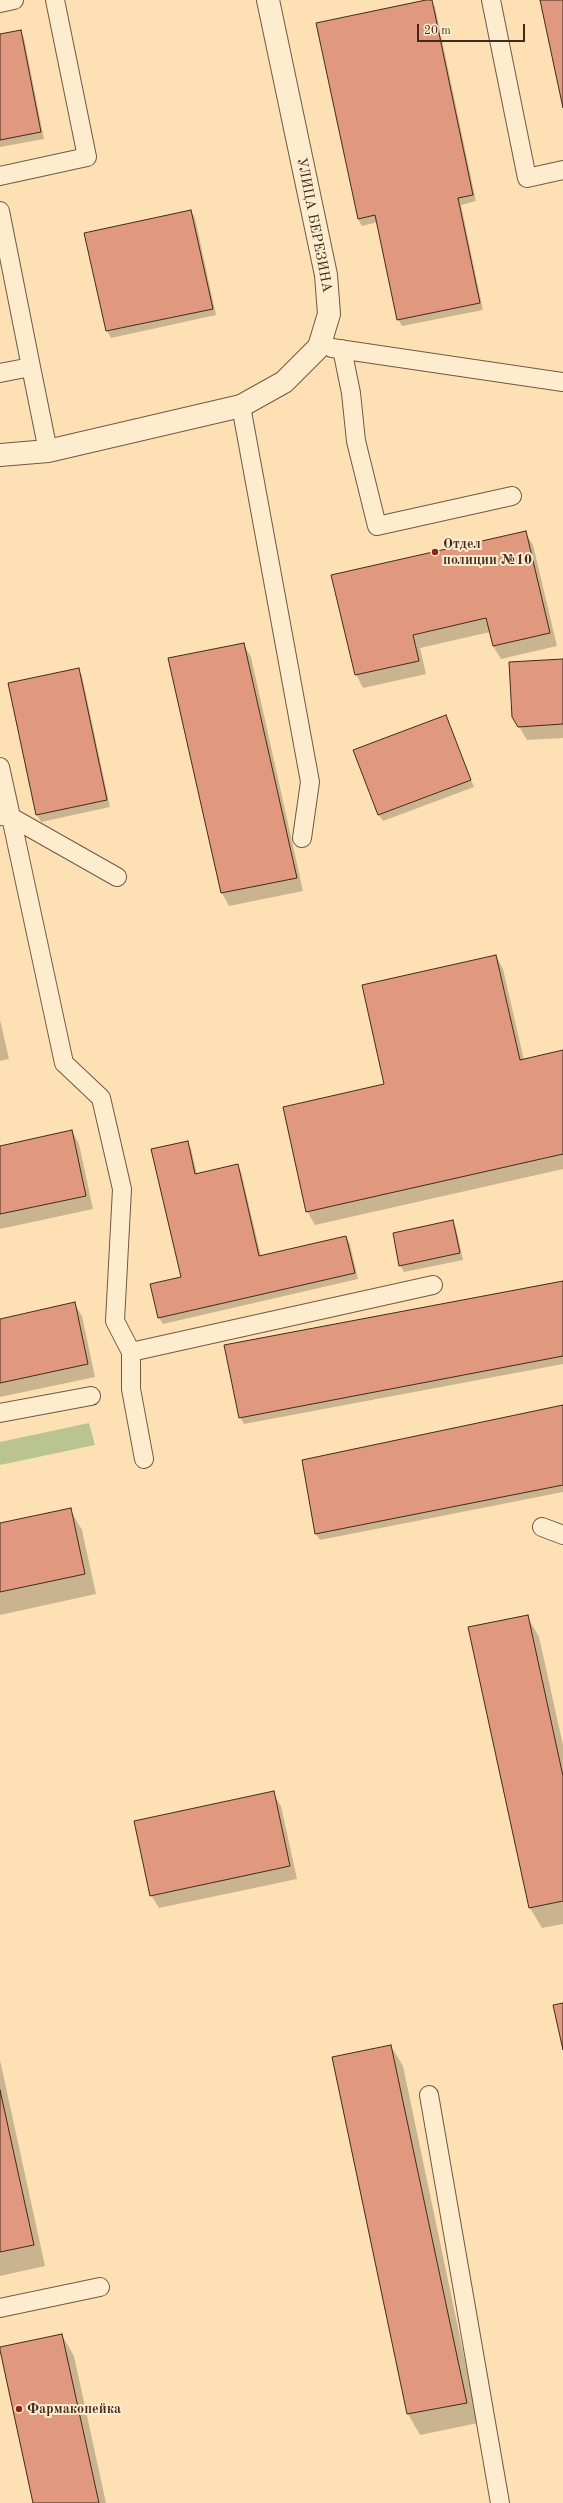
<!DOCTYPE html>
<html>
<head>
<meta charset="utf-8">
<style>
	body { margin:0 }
	#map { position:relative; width:563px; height:2503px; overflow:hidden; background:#fde1b5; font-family:"Old Standard TT",serif }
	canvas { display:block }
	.scale { position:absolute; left:417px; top:24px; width:108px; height:18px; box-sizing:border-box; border:2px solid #422b1d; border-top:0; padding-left:5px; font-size:12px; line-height:14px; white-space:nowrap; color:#422b1d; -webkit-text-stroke:3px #feeccf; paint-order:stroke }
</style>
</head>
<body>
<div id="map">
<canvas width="563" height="2503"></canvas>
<div class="scale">20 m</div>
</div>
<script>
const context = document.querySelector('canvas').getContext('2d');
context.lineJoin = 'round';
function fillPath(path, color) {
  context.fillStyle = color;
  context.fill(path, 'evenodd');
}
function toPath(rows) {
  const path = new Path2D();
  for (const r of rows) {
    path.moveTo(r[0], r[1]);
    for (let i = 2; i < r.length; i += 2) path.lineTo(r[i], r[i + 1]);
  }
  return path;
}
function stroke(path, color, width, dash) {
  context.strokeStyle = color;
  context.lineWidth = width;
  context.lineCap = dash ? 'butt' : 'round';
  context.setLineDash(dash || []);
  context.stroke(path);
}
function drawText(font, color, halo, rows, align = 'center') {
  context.font = font + ' "Old Standard TT",serif';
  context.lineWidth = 4;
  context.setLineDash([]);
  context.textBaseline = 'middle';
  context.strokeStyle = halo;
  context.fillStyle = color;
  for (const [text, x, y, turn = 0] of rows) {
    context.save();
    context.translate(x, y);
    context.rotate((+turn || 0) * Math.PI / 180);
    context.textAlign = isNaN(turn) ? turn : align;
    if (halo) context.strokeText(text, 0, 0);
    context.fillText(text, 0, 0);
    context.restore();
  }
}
fillPath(toPath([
	[89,1423,95,1445,0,1465,0,1442]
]), '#bac491');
fillPath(toPath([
	[431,0,435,7,476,201,461,205,483,310,402,326,398,319,378,222,362,226,358,219],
	[20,31,24,38,44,139,0,147,0,35],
	[191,211,195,218,216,315,111,338,107,331,85,233],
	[525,532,533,545,557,646,501,659,493,646,490,632,420,648,426,674,363,688,356,674],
	[243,644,251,657,303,891,229,906,222,893],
	[563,660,563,738,527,740,513,716],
	[78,669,82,676,110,807,41,822,37,815,9,684],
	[445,717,474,787,383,821,379,815],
	[496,956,503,969,524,1060,563,1052,563,1169,315,1225,307,1211,385,1085],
	[0,1020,9,1059,0,1061],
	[72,1131,79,1144,93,1209,0,1229,0,1147],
	[187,1142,191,1149,197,1174,237,1165,241,1172,261,1256,346,1237,350,1244,358,1279,163,1324,159,1318,182,1277],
	[453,1222,456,1228,463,1260,404,1272,400,1265],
	[563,1282,563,1364,244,1424,240,1417],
	[74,1303,82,1316,95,1377,0,1397,0,1320],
	[563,1406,563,1492,320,1540,316,1534],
	[70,1509,82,1530,96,1594,0,1615,0,1524],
	[527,1616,539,1637,563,1745,563,1924,542,1928,530,1908],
	[273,1793,281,1806,297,1879,159,1908,151,1895],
	[391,2046,403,2066,478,2423,420,2435,408,2414,333,2057],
	[0,2060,45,2266,0,2276],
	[62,2335,74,2356,106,2503,34,2503]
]), '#0003');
const building = toPath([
	[426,0,432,0,473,195,458,198,480,303,397,320,375,215,358,219,316,23,426,0],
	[540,0,563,0,563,108,540,0],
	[21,30,41,132,0,140,0,34,21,30],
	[191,210,213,309,106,331,84,233,191,210],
	[526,531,550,633,493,646,486,618,413,635,419,661,355,675,331,575,526,531],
	[244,643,297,878,221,893,168,658,244,643],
	[563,659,563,724,518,727,512,717,509,662,563,659],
	[79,668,107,800,36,815,8,683,79,668],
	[446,715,471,780,378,815,353,750,446,715],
	[496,955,520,1060,563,1050,563,1154,306,1212,283,1107,384,1084,362,985,496,955],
	[72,1130,86,1196,0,1214,0,1146,72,1130],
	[188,1141,195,1174,238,1164,259,1256,346,1236,355,1273,158,1318,150,1284,181,1277,151,1149,188,1141],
	[453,1220,460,1253,399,1266,393,1233,453,1220],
	[563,1281,563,1356,239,1418,224,1345,563,1281],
	[75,1302,88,1364,0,1383,0,1319,75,1302],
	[563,1405,563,1485,315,1534,302,1460,563,1405],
	[71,1508,85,1574,0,1592,0,1523,71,1508],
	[528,1615,563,1776,563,1901,529,1908,468,1627,528,1615],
	[274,1791,290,1866,150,1896,134,1821,274,1791],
	[563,2003,563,2050,553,2005,563,2003],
	[391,2045,467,2403,407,2414,332,2057,391,2045],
	[0,2090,34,2245,0,2252,0,2090],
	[62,2334,99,2503,33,2503,0,2350,0,2347,62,2334]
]);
fillPath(building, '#e0987f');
stroke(building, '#422b1d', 1);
const service = toPath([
	[491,0,527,178,563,170],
	[0,3,14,0],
	[0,176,87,157,55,0],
	[0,211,31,367,0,373],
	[332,348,563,382],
	[342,349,351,393,356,441,377,526,512,496],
	[31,367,48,451],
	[241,406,310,782,302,838],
	[0,767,11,817,117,877],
	[0,816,11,817,64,1063,101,1098,122,1189,115,1321,131,1352,131,1389,144,1459],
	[131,1352,433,1285],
	[0,1413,91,1396],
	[542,1527,563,1535],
	[429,2095,500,2503],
	[0,2308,100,2287]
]);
const tertiary = toPath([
	[0,455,48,451,241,406,284,382,319,347,329,314,326,275,268,0]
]);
stroke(service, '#715843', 20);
stroke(tertiary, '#715843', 24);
stroke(service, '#feeccf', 18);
stroke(tertiary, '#feeccf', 22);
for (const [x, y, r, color] of [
	[435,552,4,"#8f2418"],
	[19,2409,4,"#8f2418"]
]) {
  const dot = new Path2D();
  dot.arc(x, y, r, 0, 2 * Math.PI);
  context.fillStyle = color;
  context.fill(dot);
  stroke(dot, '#feeccf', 1.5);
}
drawText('14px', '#422b1d', '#feeccf', [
	["УЛИЦА БЕРЕЗИНА",314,225,79]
]);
drawText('bold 14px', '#422b1d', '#feeccf', [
	["Отдел",443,544],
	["полиции №10",443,560],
	["Фармакопейка",27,2409]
], 'left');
</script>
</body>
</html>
